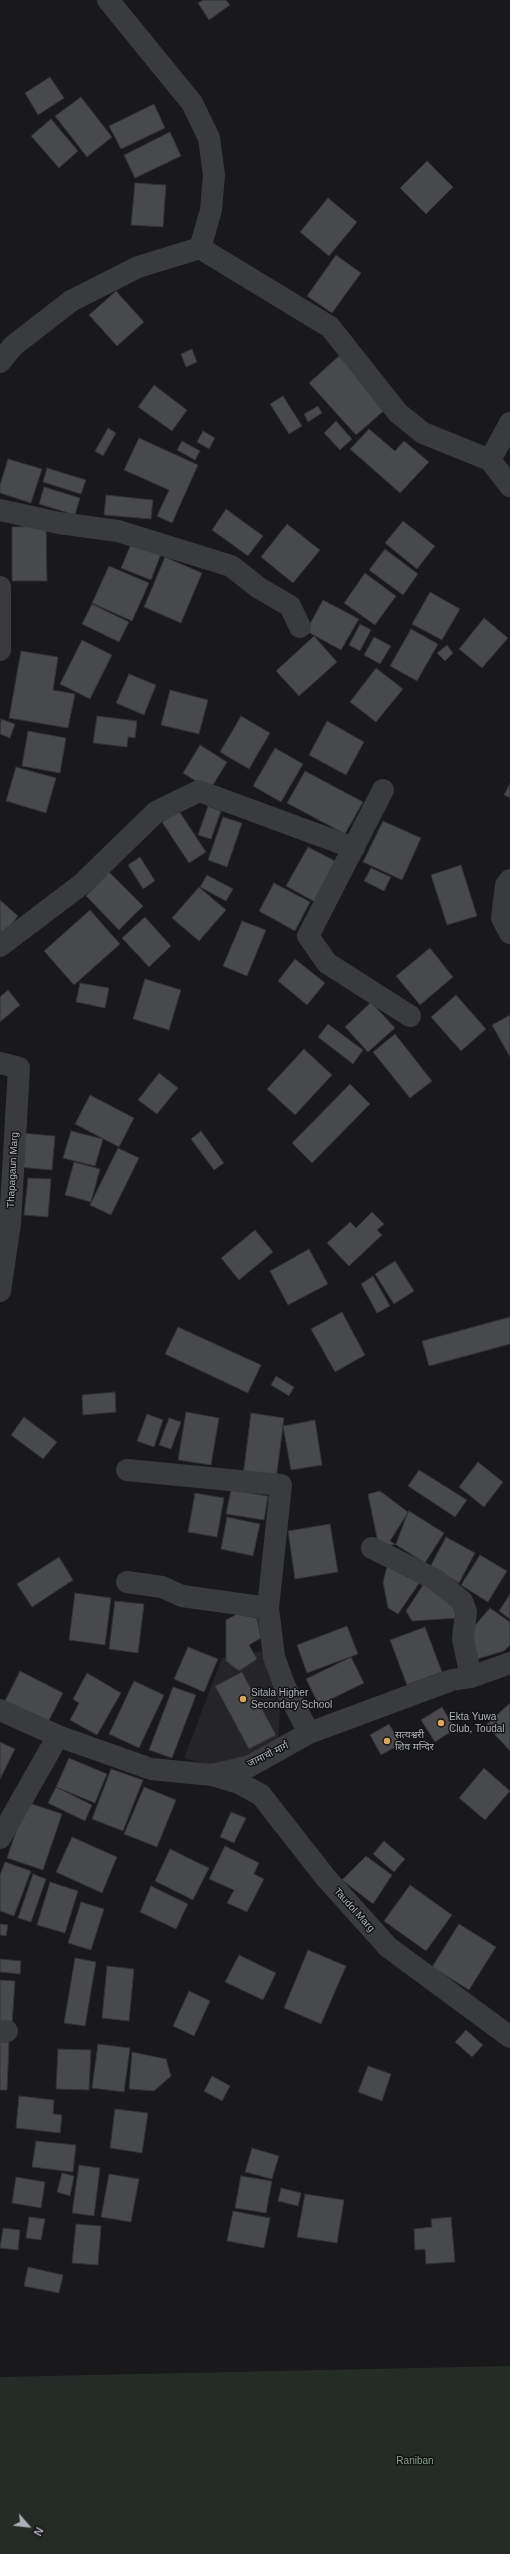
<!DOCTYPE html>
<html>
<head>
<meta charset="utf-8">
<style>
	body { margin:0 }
	#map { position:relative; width:510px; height:2554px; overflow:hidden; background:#19191b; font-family:Arial,sans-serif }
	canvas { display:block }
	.north { position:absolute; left:8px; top:2506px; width:40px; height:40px; -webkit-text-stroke:3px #141416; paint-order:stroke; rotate:118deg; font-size:11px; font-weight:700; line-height:16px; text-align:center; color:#adb1b9 }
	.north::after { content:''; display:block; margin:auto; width:14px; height:18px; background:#adb1b9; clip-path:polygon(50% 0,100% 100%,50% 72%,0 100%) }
</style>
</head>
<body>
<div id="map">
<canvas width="510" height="2554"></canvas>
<div class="north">N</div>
</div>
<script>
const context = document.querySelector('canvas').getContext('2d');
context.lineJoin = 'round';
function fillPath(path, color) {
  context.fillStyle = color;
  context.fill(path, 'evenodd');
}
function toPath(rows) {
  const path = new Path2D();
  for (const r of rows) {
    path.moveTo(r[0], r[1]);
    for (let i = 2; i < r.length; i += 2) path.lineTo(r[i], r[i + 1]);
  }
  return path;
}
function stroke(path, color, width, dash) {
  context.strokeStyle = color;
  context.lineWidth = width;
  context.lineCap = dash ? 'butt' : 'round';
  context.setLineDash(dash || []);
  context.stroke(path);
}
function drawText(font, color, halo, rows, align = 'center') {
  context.font = font + ' Arial,"Noto Sans Devanagari",sans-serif';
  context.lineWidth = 3;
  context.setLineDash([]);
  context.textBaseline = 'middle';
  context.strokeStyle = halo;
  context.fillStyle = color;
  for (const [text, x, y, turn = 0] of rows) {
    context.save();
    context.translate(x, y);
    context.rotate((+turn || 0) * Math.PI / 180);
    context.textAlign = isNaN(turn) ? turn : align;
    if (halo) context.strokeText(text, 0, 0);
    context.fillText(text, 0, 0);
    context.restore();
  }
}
fillPath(toPath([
	[261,1651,281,1676,278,1756,221,1768,184,1758,222,1658]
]), '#252528');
fillPath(toPath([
	[510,2366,510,2554,0,2554,0,2377]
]), '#252c26');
const building = toPath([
	[203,0,226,0,230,5,209,20,198,3,203,0],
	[50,77,64,98,38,115,25,93,50,77],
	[81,97,112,137,87,157,55,116,81,97],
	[154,104,165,128,121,149,109,126,154,104],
	[51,119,78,151,59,168,31,136,51,119],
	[170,132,181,156,135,178,124,155,170,132],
	[427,161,453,187,426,214,400,188,427,161],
	[135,183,166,185,163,227,131,225,135,183],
	[328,198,357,222,329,256,300,232,328,198],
	[336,255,361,273,332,313,307,296,336,255],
	[116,291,144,322,117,346,89,315,116,291],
	[192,349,197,362,186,367,181,354,192,349],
	[340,355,387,408,356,435,309,383,340,355],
	[154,385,187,410,172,431,138,407,154,385],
	[283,396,302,426,289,434,270,404,283,396],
	[318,406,322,413,308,422,304,414,318,406],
	[336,421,352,439,340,450,324,433,336,421],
	[108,428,116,433,103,456,95,451,108,428],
	[369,429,395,451,404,441,429,462,400,493,350,449,369,429],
	[203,431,215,438,209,449,197,442,203,431],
	[139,438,198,465,172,523,157,516,169,490,124,470,139,438],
	[182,441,200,451,195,460,177,450,182,441],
	[8,459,42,469,31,503,0,493,0,485,8,459],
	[47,468,86,480,81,494,43,482,47,468],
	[44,487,80,498,75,515,39,504,44,487],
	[106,495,153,500,151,519,104,515,106,495],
	[226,509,263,536,248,556,212,530,226,509],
	[403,521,435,546,417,569,385,543,403,521],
	[287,524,320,550,293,583,261,557,287,524],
	[46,526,47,581,12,581,12,527,46,526],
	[132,542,161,554,151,580,121,568,132,542],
	[385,549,418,574,403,595,369,570,385,549],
	[165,557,202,573,181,623,144,607,165,557],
	[109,566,149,583,132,621,92,603,109,566],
	[365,573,396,596,375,625,344,603,365,573],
	[430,592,460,609,442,640,412,624,430,592],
	[323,600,359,619,341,650,306,631,323,600],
	[92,604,129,622,119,642,82,624,92,604],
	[484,618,508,638,482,668,459,649,484,618],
	[360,624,371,630,360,651,349,645,360,624],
	[411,629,438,644,417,681,390,666,411,629],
	[314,636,337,662,299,696,276,671,314,636],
	[374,637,391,646,380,664,364,655,374,637],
	[82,640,112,655,90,699,60,684,82,640],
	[447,645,453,653,445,661,437,653,447,645],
	[21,651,58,657,53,690,75,694,68,728,9,718,21,651],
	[376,668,403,689,376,722,350,702,376,668],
	[129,674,156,685,144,715,116,703,129,674],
	[170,690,208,700,199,734,161,725,170,690],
	[97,716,137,721,135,738,128,737,127,747,93,743,97,716],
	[241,716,270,733,249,769,220,752,241,716],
	[1,719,15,724,10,738,0,734,1,719],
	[327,721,364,742,346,775,309,755,327,721],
	[28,731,66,738,60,773,22,766,28,731],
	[200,745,227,762,210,790,183,773,200,745],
	[275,748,303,764,281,802,253,786,275,748],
	[16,767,56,778,46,813,6,801,16,767],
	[305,771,363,802,345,834,287,803,305,771],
	[510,783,510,798,504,795,510,783],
	[208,806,221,811,211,839,198,835,208,806],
	[179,811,206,852,189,863,162,822,179,811],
	[223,817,242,823,227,867,208,860,223,817],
	[383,821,421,838,402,880,363,862,383,821],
	[308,847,337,862,315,902,286,886,308,847],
	[140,857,155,881,143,889,128,865,140,857],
	[461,865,477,916,447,925,431,875,461,865],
	[371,868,391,877,384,891,364,881,371,868],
	[109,872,143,906,119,930,86,896,109,872],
	[207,875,233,889,226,901,200,887,207,875],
	[274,883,310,902,295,931,259,911,274,883],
	[199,887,226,910,199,941,172,918,199,887],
	[0,900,18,916,0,939,0,900],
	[90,910,120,944,74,985,44,951,90,910],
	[145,917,171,946,149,967,122,938,145,917],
	[242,921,266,930,247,976,223,966,242,921],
	[430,948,453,977,420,1005,396,976,430,948],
	[295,959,325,983,307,1005,278,981,295,959],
	[145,979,181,990,169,1030,133,1019,145,979],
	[80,983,109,988,105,1008,76,1002,80,983],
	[8,990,20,1005,0,1022,0,997,8,990],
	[456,995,486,1029,461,1051,431,1017,456,995],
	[371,1002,395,1028,368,1052,345,1027,371,1002],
	[510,1015,510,1057,492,1025,510,1015],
	[328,1024,363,1050,353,1064,318,1037,328,1024],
	[395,1034,432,1081,410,1098,373,1052,395,1034],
	[304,1049,332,1075,295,1115,267,1089,304,1049],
	[159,1073,178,1088,157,1114,138,1100,159,1073],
	[350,1084,370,1104,312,1163,292,1143,350,1084],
	[90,1095,134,1118,119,1147,75,1124,90,1095],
	[71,1131,103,1139,95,1166,63,1158,71,1131],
	[201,1131,224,1163,214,1170,191,1139,201,1131],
	[21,1133,55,1136,52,1170,18,1167,21,1133],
	[118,1148,139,1158,111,1215,90,1205,118,1148],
	[74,1162,100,1169,91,1202,65,1195,74,1162],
	[28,1178,51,1179,48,1217,24,1215,28,1178],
	[372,1212,384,1224,377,1230,382,1235,349,1266,327,1243,350,1222,356,1228,372,1212],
	[255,1230,273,1252,239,1280,221,1258,255,1230],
	[309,1249,328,1284,288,1305,270,1271,309,1249],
	[395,1261,414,1291,394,1304,375,1274,395,1261],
	[373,1276,390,1306,377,1313,361,1284,373,1276],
	[342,1312,365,1355,335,1372,311,1329,342,1312],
	[510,1317,510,1344,429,1366,422,1341,510,1317],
	[178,1327,261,1365,248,1393,165,1354,178,1327],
	[276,1376,294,1387,289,1396,271,1385,276,1376],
	[115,1392,116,1412,83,1415,82,1395,115,1392],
	[186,1412,219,1418,211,1465,178,1460,186,1412],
	[251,1413,284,1418,276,1480,243,1476,251,1413],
	[147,1414,163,1420,154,1447,137,1441,147,1414],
	[24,1417,57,1442,43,1459,11,1435,24,1417],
	[169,1418,181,1422,171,1449,159,1445,169,1418],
	[315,1420,322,1465,291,1470,283,1426,315,1420],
	[478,1462,503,1482,484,1507,459,1487,478,1462],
	[419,1470,467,1500,455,1517,408,1486,419,1470],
	[231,1490,268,1496,264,1520,226,1514,231,1490],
	[380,1491,408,1512,396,1544,379,1548,368,1494,380,1491],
	[195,1493,224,1498,217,1537,188,1532,195,1493],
	[409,1511,444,1533,425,1563,390,1541,409,1511],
	[227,1517,260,1524,253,1556,221,1549,227,1517],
	[330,1524,338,1572,295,1579,288,1531,330,1524],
	[446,1537,475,1553,459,1583,430,1567,446,1537],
	[480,1555,507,1571,488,1602,461,1585,480,1555],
	[59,1557,73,1580,32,1607,17,1584,59,1557],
	[389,1559,422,1579,398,1614,388,1608,383,1582,389,1559],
	[425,1582,450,1599,457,1618,412,1621,406,1611,425,1582],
	[75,1593,111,1598,105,1645,69,1640,75,1593],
	[510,1594,510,1619,499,1611,510,1594],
	[115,1601,144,1604,138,1653,109,1649,115,1601],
	[490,1608,510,1622,510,1645,504,1651,477,1659,471,1630,490,1608],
	[237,1614,257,1618,261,1638,249,1645,257,1659,239,1671,226,1661,226,1620,237,1614],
	[347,1626,358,1654,307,1673,297,1645,347,1626],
	[425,1627,442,1672,407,1685,390,1640,425,1627],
	[188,1647,218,1659,204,1692,174,1679,188,1647],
	[351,1657,364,1683,319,1705,306,1679,351,1657],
	[20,1671,63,1693,45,1728,2,1707,20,1671],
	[242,1672,276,1735,249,1749,215,1686,242,1672],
	[87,1673,121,1693,97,1735,70,1720,79,1703,73,1699,87,1673],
	[134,1681,164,1695,139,1748,109,1734,134,1681],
	[173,1687,196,1695,172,1758,149,1750,173,1687],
	[510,1703,510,1751,486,1725,510,1703],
	[442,1707,455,1729,435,1742,421,1720,442,1707],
	[389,1724,401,1744,381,1755,370,1735,389,1724],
	[0,1742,15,1749,0,1779,0,1742],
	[69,1758,107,1774,95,1803,56,1787,69,1758],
	[484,1768,510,1791,485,1820,459,1798,484,1768],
	[111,1769,143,1780,123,1831,92,1819,111,1769],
	[56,1787,92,1805,85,1821,48,1803,56,1787],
	[144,1787,176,1800,157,1847,124,1834,144,1787],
	[26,1802,62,1814,43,1870,7,1858,26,1802],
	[231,1812,246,1818,234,1843,220,1837,231,1812],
	[72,1837,117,1857,102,1893,56,1872,72,1837],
	[384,1841,405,1859,394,1872,373,1854,384,1841],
	[225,1846,259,1863,254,1874,264,1879,247,1912,227,1903,234,1890,209,1879,225,1846],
	[170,1849,209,1868,193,1900,155,1881,170,1849],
	[366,1856,392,1875,373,1904,342,1880,366,1856],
	[5,1862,31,1871,14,1916,0,1911,0,1875,5,1862],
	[33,1874,46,1879,31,1922,18,1918,33,1874],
	[50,1882,78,1891,65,1933,37,1925,50,1882],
	[410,1885,452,1915,426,1951,384,1921,410,1885],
	[151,1886,188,1904,176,1929,140,1912,151,1886],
	[81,1902,104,1909,91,1950,68,1943,81,1902],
	[0,1924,8,1925,6,1936,0,1935,0,1924],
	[459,1924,496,1947,469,1990,432,1967,459,1924],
	[308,1950,346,1966,321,2024,284,2008,308,1950],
	[239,1955,276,1973,263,2000,225,1982,239,1955],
	[75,1958,96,1962,85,2026,64,2023,75,1958],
	[0,1959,21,1961,20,1974,0,1972,0,1959],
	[107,1966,134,1969,129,2021,102,2018,107,1966],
	[0,1980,15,1981,12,2024,0,2023,0,1980],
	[189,1991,210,2001,194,2036,173,2026,189,1991],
	[466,2030,483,2045,472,2057,455,2042,466,2030],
	[0,2042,9,2042,7,2090,0,2090,0,2042],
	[98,2044,130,2048,124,2092,92,2088,98,2044],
	[58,2049,91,2050,89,2090,56,2089,58,2049],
	[132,2052,166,2059,171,2076,154,2091,129,2089,132,2052],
	[368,2066,391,2074,382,2101,358,2092,368,2066],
	[212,2076,230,2086,222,2101,204,2091,212,2076],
	[19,2096,54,2100,53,2114,62,2115,60,2133,16,2128,19,2096],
	[115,2109,148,2113,142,2153,110,2148,115,2109],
	[36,2141,76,2145,73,2172,32,2167,36,2141],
	[252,2148,279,2156,272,2179,245,2172,252,2148],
	[79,2165,100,2168,94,2216,72,2213,79,2165],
	[62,2173,74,2176,70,2196,57,2192,62,2173],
	[109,2174,139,2179,131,2222,101,2217,109,2174],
	[241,2176,272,2181,266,2213,235,2208,241,2176],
	[16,2177,45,2182,41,2208,12,2203,16,2177],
	[281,2188,301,2193,298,2206,278,2201,281,2188],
	[305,2194,344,2200,337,2243,297,2237,305,2194],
	[233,2211,270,2218,264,2248,227,2241,233,2211],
	[29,2217,45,2219,41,2240,26,2238,29,2217],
	[451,2217,455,2262,426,2264,425,2249,415,2250,414,2229,432,2227,431,2219,451,2217],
	[76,2224,101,2226,98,2265,72,2263,76,2224],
	[3,2228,20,2230,18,2250,0,2248,3,2228],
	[28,2267,63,2275,59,2293,24,2286,28,2267]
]);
fillPath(building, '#48494d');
stroke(building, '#333337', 1);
stroke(toPath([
	[108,0,192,103,209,138,214,175,211,210,200,248],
	[0,362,13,346,71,301,138,267,200,248,330,327,398,413,423,433,490,460,510,486],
	[490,460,510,423],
	[0,510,59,523,118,531,231,566,259,588,290,606,300,627],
	[0,587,0,650],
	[383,790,308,936,327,963,410,1016],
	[510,880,506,885,502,918,510,933],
	[0,946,82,884,156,812,199,791,354,848],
	[0,1063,19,1068,10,1224,0,1291],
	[127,1470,281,1485,268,1608],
	[372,1548,436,1580,462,1601,466,1612,463,1639,471,1677],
	[127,1582,162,1587,182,1596,268,1608,274,1657,285,1687,309,1733],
	[212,1775,239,1783,261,1795,326,1878,388,1947,510,2037],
	[0,1838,58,1736],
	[0,2032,7,2031]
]), '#3a3b3f', 22);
stroke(toPath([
	[0,1710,58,1736,151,1769,212,1775,250,1766,309,1733,452,1680,471,1677,510,1663]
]), '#3a3b3f', 22);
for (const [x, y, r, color] of [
	[243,1699,4,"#e0a64b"],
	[441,1723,4,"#e0a64b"],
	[387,1741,4,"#e0a64b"]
]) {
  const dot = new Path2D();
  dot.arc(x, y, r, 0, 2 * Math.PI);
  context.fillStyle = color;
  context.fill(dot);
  stroke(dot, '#141416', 1.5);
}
drawText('10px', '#adb1b9', '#141416', [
	["Thapagaun Marg",13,1170,-87],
	["जामाचो मार्ग",268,1755,-26],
	["Taudol Marg",354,1910,48]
]);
drawText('10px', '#adb1b9', '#141416', [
	["Sitala Higher",251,1693],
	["Secondary School",251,1705],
	["Ekta Yuwa",449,1717],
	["Club, Toudal",449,1729],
	["सत्यश्वरी",395,1735],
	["शिव मन्दिर",395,1747]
], 'left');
drawText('10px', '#86a286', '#141416', [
	["Raniban",415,2461]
]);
</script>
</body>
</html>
